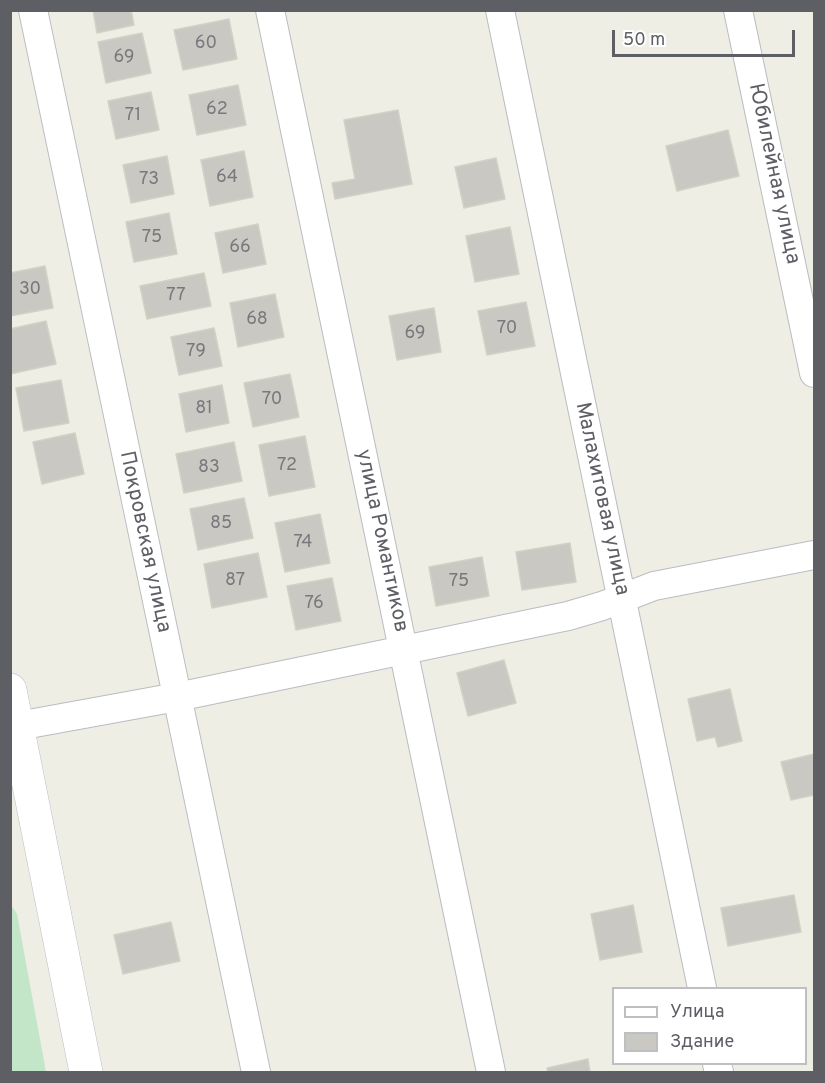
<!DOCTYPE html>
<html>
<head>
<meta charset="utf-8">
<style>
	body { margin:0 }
	#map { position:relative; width:825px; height:1083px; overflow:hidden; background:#efeee5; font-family:Overpass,sans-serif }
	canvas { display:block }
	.frame { position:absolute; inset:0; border:12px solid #5d5f65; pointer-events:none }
	.legend { position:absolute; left:612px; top:987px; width:195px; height:78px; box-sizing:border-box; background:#fff; border:2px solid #bebfc1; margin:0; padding:8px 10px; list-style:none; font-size:18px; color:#5d5f65 }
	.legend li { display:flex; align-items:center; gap:12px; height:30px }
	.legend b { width:30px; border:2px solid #bebfc1 }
	.scale { position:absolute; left:612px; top:30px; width:183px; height:27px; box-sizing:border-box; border:3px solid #5d5f65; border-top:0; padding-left:8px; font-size:18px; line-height:21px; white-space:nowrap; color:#5d5f65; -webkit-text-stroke:4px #fff; paint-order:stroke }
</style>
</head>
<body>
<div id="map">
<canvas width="825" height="1083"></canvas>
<div class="frame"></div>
<ul class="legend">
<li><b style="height:8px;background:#fff"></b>Улица</li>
<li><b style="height:16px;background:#cac8c2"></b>Здание</li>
</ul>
<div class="scale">50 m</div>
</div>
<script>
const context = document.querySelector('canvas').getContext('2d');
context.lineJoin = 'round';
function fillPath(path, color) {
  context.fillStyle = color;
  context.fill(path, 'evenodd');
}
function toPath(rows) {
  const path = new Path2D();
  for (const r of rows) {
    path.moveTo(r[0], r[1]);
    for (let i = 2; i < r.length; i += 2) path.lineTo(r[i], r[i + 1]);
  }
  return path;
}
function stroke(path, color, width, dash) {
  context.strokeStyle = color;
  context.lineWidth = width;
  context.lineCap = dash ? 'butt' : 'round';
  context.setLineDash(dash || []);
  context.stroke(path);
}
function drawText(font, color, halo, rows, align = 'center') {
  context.font = font + ' Overpass,sans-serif';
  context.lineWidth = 5;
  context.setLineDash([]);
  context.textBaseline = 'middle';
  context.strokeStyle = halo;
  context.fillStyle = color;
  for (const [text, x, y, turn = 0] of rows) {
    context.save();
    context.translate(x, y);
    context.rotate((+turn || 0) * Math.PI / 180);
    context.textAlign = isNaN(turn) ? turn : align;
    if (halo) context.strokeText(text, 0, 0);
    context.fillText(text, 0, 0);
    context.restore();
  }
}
fillPath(toPath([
	[11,905,17,914,46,1072,11,1072]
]), '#c3e5c8');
const building = toPath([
	[93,10,131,10,134,25,97,33,93,10],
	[229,19,237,59,183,70,174,30,229,19],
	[142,33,151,73,106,83,98,42,142,33],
	[238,85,246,125,197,135,189,95,238,85],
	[151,92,159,130,116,139,108,101,151,92],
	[398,110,412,184,335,199,332,183,355,179,344,120,398,110],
	[728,130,739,176,677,191,666,146,728,130],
	[244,151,253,197,210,206,201,160,244,151],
	[167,156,174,194,131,203,123,165,167,156],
	[496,158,505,199,464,208,455,167,496,158],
	[169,213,177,254,134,262,126,222,169,213],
	[258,224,266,264,223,273,215,233,258,224],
	[510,227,519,274,475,282,466,236,510,227],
	[45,266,53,308,10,316,10,273,45,266],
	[204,273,211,306,147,319,140,286,204,273],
	[275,294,284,337,238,347,230,303,275,294],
	[526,302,535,346,487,355,478,311,526,302],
	[434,308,441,352,397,360,389,316,434,308],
	[46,321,56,364,10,374,10,329,46,321],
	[214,328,222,366,179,375,171,337,214,328],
	[290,374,299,417,253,427,244,383,290,374],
	[61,380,69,423,24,431,16,388,61,380],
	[222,385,229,423,186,432,179,394,222,385],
	[75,433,84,474,42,484,33,442,75,433],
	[305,436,315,487,269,496,259,445,305,436],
	[234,442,242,481,184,493,176,454,234,442],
	[244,498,253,538,198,550,190,509,244,498],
	[320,514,330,563,285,572,275,523,320,514],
	[570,543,576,582,522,590,516,552,570,543],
	[258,553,267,597,212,608,204,564,258,553],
	[482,557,489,596,436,606,429,567,482,557],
	[332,578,341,621,296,630,287,586,332,578],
	[504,660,516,703,468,716,457,673,504,660],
	[730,689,742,741,718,747,715,737,697,741,688,699,730,689],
	[814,754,814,795,791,800,781,762,814,754],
	[794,895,801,932,728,946,721,908,794,895],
	[633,905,642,952,600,960,591,914,633,905],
	[171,922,180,961,123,974,114,935,171,922],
	[588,1059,590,1072,548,1072,547,1068,588,1059]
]);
fillPath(building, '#cac8c2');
stroke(building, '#d3d1c4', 1.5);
const street = toPath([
	[33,10,256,1072],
	[270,10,491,1072],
	[500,10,702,988],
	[738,10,814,373],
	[18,726,177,697,568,616,602,606,654,586,814,555],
	[717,1064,719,1072]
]);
const secondary = toPath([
	[10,690,86,1072]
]);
stroke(street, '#babcc1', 30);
stroke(secondary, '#bbbcc2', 34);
stroke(street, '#fff', 28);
stroke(secondary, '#fff', 33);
drawText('18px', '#78797c', null, [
	["60",206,44],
	["69",124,58],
	["62",217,110],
	["71",133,116],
	["64",227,178],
	["73",149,180],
	["75",152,238],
	["66",240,248],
	["30",30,290],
	["77",176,296],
	["68",257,320],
	["70",507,329],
	["69",415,334],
	["79",196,352],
	["70",272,400],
	["81",204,409],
	["72",287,466],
	["83",209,468],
	["85",221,524],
	["74",303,543],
	["87",235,581],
	["75",459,582],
	["76",314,604]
]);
drawText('21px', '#5d5f65', '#fff', [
	["Юбилейная улица",773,174,78],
	["Малахитовая улица",601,499,78],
	["улица Романтиков",381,541,78],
	["Покровская улица",144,542,78]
]);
</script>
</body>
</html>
